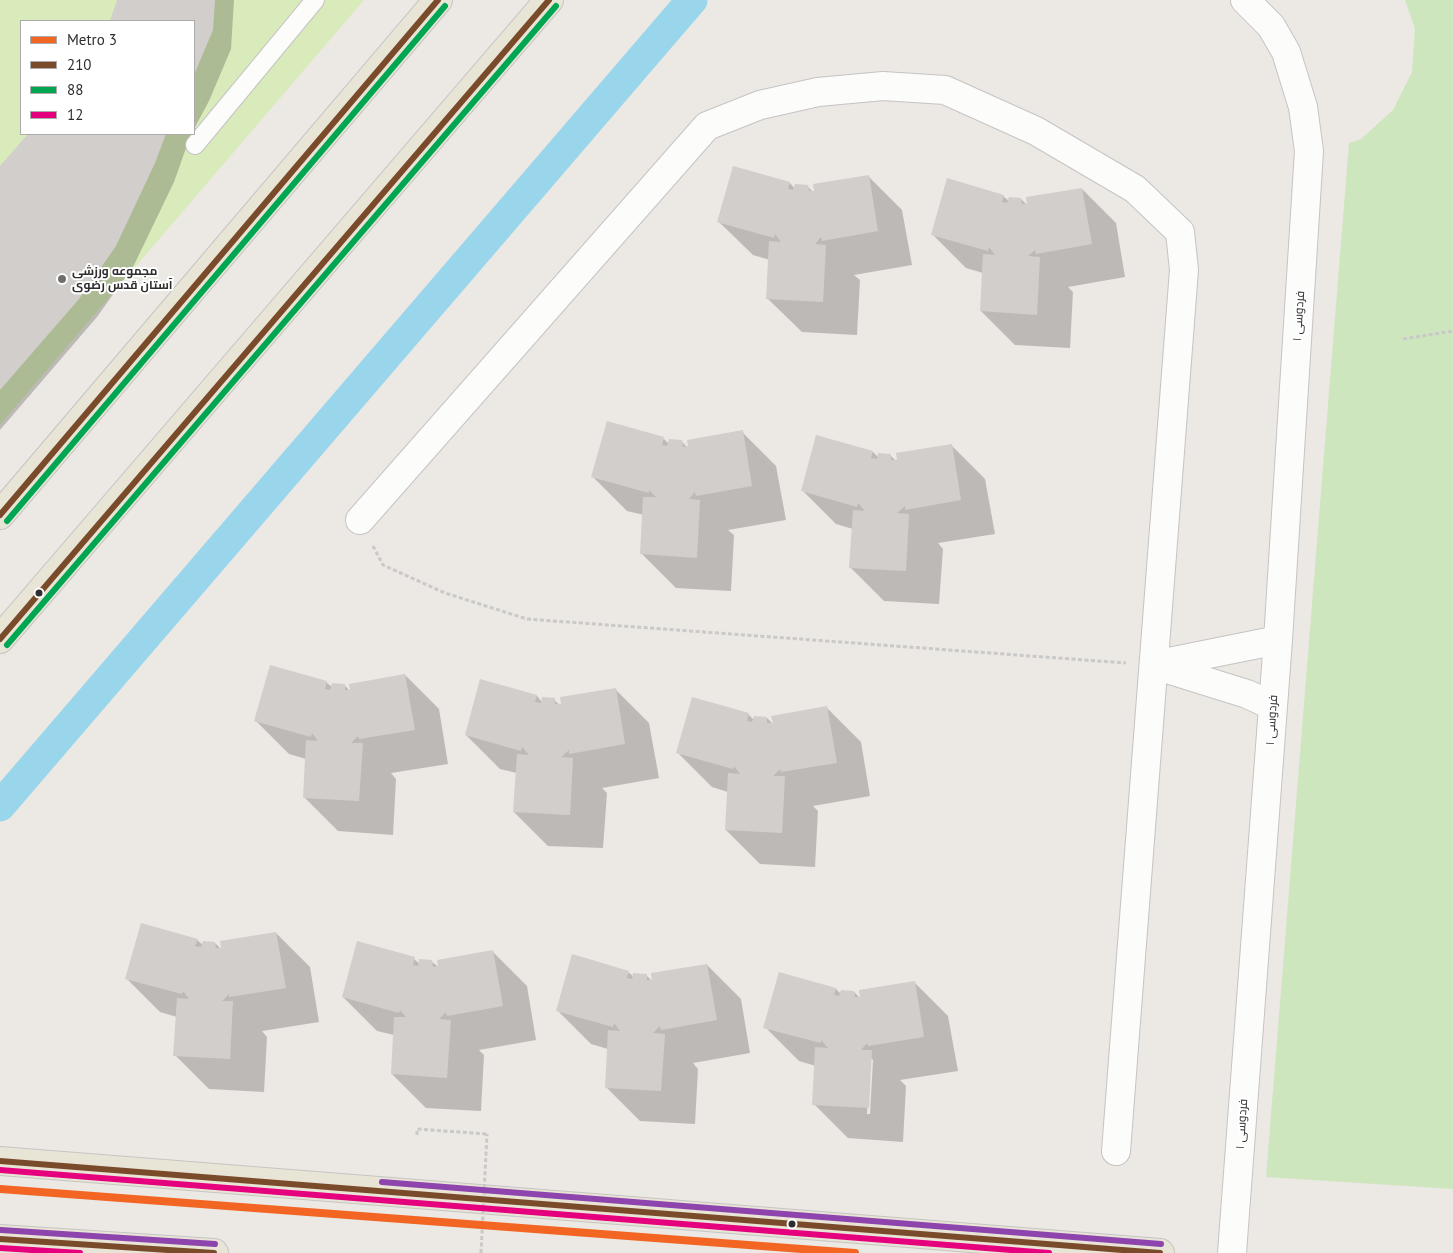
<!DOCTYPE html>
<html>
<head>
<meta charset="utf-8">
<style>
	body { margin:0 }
	#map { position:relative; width:1453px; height:1253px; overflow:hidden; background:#ece8e4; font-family:"PT Sans",sans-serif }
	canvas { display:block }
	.legend { position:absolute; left:20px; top:20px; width:175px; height:115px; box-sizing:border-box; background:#fff; border:1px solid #ababab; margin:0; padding:6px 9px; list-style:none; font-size:15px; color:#2e2e2e }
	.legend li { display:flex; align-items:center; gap:10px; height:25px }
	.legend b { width:25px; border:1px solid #ababab }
</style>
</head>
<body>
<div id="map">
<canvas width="1453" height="1253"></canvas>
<ul class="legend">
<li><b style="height:6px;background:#f26522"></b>Metro 3</li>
<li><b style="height:6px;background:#7a4b2a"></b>210</li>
<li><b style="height:6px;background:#00a651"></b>88</li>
<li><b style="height:6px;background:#e5007d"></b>12</li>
</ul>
</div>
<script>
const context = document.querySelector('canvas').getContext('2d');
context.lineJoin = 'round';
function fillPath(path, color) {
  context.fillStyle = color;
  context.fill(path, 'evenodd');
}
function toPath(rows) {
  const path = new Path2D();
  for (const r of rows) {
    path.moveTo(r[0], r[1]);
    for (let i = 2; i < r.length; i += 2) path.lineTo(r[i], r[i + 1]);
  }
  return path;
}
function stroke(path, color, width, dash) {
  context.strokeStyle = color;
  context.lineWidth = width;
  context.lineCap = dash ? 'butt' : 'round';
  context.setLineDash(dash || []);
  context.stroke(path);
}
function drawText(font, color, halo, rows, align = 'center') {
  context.font = font + ' "PT Sans",Cairo,sans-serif';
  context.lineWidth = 4;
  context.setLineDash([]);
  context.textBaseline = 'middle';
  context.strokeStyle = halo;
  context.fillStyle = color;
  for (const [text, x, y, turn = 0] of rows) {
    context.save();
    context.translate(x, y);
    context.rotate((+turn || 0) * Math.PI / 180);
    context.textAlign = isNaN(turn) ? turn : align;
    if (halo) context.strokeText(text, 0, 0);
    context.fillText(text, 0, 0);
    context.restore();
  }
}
fillPath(toPath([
	[1405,0,1453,0,1453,1189,1266,1177,1349,143,1361,139,1393,110,1412,72,1415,29]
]), '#cee6be');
fillPath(toPath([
	[0,0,364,0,0,425],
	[21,21,194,21,194,134,21,134]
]), '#d9eabb');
fillPath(toPath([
	[118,0,234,0,231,49,209,101,194,129,194,21,112,21],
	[29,134,191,134,174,182,134,265,97,317,0,430,0,168],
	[868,176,902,210,912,265,854,275,860,280,857,335,802,332,768,299,770,260,753,255,719,222,790,183,795,189,808,187,816,195],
	[1082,189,1116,223,1125,277,1068,287,1073,292,1070,348,1015,345,981,311,983,273,966,268,932,234,1003,196,1009,201,1021,199,1027,205],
	[742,432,776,466,786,520,728,530,734,535,731,591,676,588,642,554,644,515,627,511,593,477,664,439,669,444,682,442,690,450],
	[817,436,873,452,878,457,890,455,898,463,951,445,985,479,995,534,938,543,943,549,939,604,884,601,850,567,853,529,836,524,802,490],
	[405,675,439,709,448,764,391,773,396,779,393,835,338,831,304,797,306,759,289,754,255,720,326,682,332,687,344,685,352,693],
	[481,681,537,696,542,702,554,700,562,707,615,689,649,723,659,778,602,788,607,793,603,848,548,846,514,812,517,773,500,769,466,735],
	[827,708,861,742,870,796,813,806,818,811,815,867,760,864,726,830,728,792,712,787,678,753,748,714,754,720,767,718,775,726],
	[276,933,310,967,319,1022,262,1031,267,1037,264,1092,209,1089,175,1055,177,1017,160,1012,126,978,197,940,203,945,215,943,223,951],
	[493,952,527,986,536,1040,479,1050,484,1055,481,1111,426,1108,392,1074,394,1035,377,1031,343,997,414,959,420,964,432,962,440,968],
	[707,965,741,999,750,1053,693,1063,698,1069,695,1124,640,1121,606,1087,608,1049,591,1044,557,1010,628,972,634,977,646,975,652,981],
	[914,982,948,1016,958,1071,900,1080,906,1086,903,1142,848,1138,814,1104,816,1066,799,1061,765,1027,836,989,841,994,854,992,862,1000],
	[871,1058,873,1060,870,1114,867,1114]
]), '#0003');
stroke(toPath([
	[0,806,692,0]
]), '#99d6ec', 31);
fillPath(toPath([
	[117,0,215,0,213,30,194,75,194,21,110,21],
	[28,134,166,134,155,163,116,246,79,299,0,390,0,166],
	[733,166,790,182,788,189,793,190,795,184,808,185,809,191,814,191,813,184,869,175,878,231,822,241,821,237,815,244,826,245,823,302,766,299,769,241,781,242,775,234,774,238,717,222],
	[947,178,1004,195,1002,202,1007,203,1009,197,1021,198,1022,204,1027,204,1026,197,1082,188,1092,244,1036,254,1035,250,1028,256,1040,257,1037,315,980,311,983,254,995,255,989,247,988,251,931,235],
	[607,421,664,437,662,445,667,446,669,439,682,440,683,447,688,446,687,440,743,430,752,486,696,496,695,492,689,499,700,500,697,558,640,554,643,497,656,497,649,490,649,493,591,477],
	[816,435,873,451,871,458,877,459,878,453,891,454,891,460,897,460,896,453,952,444,961,500,905,510,905,506,897,513,909,514,906,571,849,568,853,510,865,511,858,503,857,507,801,491],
	[270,665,327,681,325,689,330,690,332,683,345,684,345,690,350,690,349,684,405,674,415,730,359,739,358,736,351,743,363,743,359,801,303,798,306,740,318,741,312,733,311,737,254,721],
	[480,679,537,695,535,702,541,703,542,697,555,698,555,704,561,704,560,697,616,688,625,744,569,754,569,750,561,757,573,758,570,815,513,812,517,754,529,755,522,747,521,751,465,735],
	[692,697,749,713,747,721,752,722,754,716,767,717,767,723,773,723,771,716,827,706,837,763,781,772,780,769,773,776,785,776,782,833,725,830,728,773,740,774,734,766,733,769,676,753],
	[141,923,198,939,195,946,201,947,203,941,215,942,216,948,221,948,220,941,276,932,286,988,229,997,229,994,222,1001,233,1001,230,1059,173,1056,177,998,189,999,183,991,182,994,125,979],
	[357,941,415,957,413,965,418,966,419,959,432,960,433,967,438,966,437,960,493,950,503,1006,447,1016,446,1012,439,1019,451,1020,447,1078,391,1074,394,1017,406,1017,400,1010,399,1013,342,997],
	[572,954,629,971,627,978,632,979,633,973,647,974,647,980,652,980,651,973,707,964,717,1020,661,1030,660,1026,653,1033,665,1034,661,1091,605,1088,608,1030,620,1031,614,1023,613,1027,556,1011],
	[779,972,836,988,834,995,839,996,841,990,854,991,855,997,860,997,859,990,915,981,924,1037,868,1046,867,1043,861,1050,872,1050,869,1108,812,1105,815,1047,828,1048,821,1040,821,1043,763,1028]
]), '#d1cecb');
const lane = toPath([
	[195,145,315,0]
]);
const street = toPath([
	[360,520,707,126,760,105,818,92,883,86,945,90,1036,131,1135,189,1180,232,1184,270,1116,1151],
	[1273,706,1247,694,1154,665,1278,640],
	[1232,1253,1278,640,1309,151,1303,107,1286,52,1271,26,1245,0]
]);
const primary = toPath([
	[0,515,438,0],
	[0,639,549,0],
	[0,1161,1160,1253],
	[0,1239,214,1253]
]);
stroke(lane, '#c5c4c5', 20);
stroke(street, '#c5c4c5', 30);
stroke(primary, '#c6c5c4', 30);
stroke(toPath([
	[1403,339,1453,331],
	[373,546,383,565,445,593,527,619,1126,663],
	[417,1135,417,1129,487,1134]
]), '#c9c9c8', 3, [4, 2.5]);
stroke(lane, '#fcfcfb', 18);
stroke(street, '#fcfcfb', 28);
stroke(primary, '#e8e4d6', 28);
stroke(toPath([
	[481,1253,487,1134]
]), '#c9c9c8', 3, [4, 2.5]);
stroke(toPath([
	[0,515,438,0],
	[0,639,549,0],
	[0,1161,1160,1253],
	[0,1239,214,1253]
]), '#7a4b2a', 6);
stroke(toPath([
	[7,521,445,6],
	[7,645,556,6]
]), '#00a651', 6);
stroke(toPath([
	[0,1170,1049,1253],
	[0,1248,80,1253]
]), '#e5007d', 6);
stroke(toPath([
	[382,1182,1161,1244],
	[1,1230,215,1244]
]), '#8e44ad', 6);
stroke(toPath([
	[0,1189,855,1253]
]), '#f26522', 8);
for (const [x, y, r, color] of [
	[62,279,5,"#706f6e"],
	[39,593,4.5,"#2e2e2e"],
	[792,1224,4.5,"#2e2e2e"]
]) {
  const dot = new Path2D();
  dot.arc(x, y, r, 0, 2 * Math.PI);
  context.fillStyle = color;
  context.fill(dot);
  stroke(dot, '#fff', 2);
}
drawText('bold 12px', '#2e2e2e', '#fff', [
	["مجموعه ورزشی",72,272],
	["آستان قدس رضوی",72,286]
], 'left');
drawText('12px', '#2e2e2e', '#fff', [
	["فردوسی ۱",1299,316,-86],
	["فردوسی ۱",1272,720,-86],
	["فردوسی ۱",1242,1124,-86]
]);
</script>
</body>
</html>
